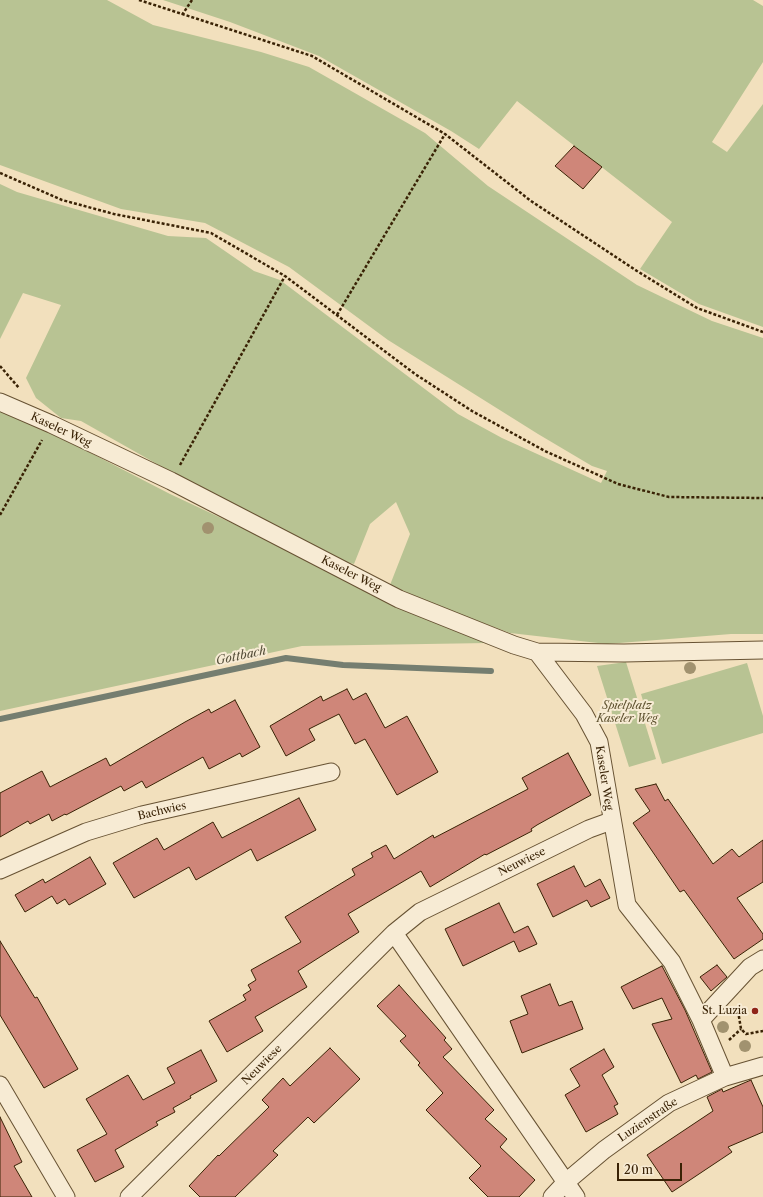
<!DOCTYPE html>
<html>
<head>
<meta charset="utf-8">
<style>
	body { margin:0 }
	#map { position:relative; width:763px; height:1197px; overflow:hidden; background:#f2e0bd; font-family:"Libre Caslon Text",serif }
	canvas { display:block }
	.scale { position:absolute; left:617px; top:1163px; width:65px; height:18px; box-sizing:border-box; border:2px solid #392205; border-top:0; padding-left:5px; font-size:12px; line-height:14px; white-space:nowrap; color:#392205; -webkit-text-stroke:3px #f7ebd4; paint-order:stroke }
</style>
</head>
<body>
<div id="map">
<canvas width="763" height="1197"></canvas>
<div class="scale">20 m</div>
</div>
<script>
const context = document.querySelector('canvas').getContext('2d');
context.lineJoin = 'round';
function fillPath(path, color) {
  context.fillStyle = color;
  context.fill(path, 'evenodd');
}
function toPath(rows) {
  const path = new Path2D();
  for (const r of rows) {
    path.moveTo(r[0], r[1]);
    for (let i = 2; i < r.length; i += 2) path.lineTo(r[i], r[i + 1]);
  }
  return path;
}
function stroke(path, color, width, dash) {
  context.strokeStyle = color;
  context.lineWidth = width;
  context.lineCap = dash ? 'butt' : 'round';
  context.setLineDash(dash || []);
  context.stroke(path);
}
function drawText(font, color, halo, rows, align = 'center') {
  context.font = font + ' "Libre Caslon Text",serif';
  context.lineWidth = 4;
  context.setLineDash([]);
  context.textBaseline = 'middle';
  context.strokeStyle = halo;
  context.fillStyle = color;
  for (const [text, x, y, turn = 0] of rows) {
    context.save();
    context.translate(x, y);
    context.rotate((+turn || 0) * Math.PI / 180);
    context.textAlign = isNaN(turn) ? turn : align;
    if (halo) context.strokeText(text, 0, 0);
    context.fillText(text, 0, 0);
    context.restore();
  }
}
fillPath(toPath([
	[0,0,107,0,153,25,261,52,309,67,425,133,488,186,637,285,712,321,763,338,763,634,731,634,607,644,510,633,448,610,390,585,410,534,396,502,370,524,354,564,336,559,171,472,81,421,61,418,36,398,26,378,61,305,23,293,0,339,0,184,17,192,168,236,206,238,254,271,280,280,458,414,502,438,601,483,607,471,592,466,538,434,388,340,289,267,205,223,121,209,0,165],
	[163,0,753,0,763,6,763,62,712,142,727,152,763,104,763,327,699,304,640,269,672,222,517,101,479,149,451,131,319,56,230,22],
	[0,406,170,494,488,643,302,646,0,711],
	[626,662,656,759,629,767,597,666],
	[747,663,763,716,763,733,662,764,641,694]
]), '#b8c393');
stroke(toPath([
	[0,719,286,658,343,665,491,671]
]), '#757e70', 6);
const building = toPath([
	[574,146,602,167,583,189,555,166,574,146],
	[347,689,353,700,366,693,385,728,407,716,438,772,397,795,365,739,355,744,339,714,309,729,315,740,286,756,270,726,321,696,323,701,347,689],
	[235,700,260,747,242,757,240,753,209,769,203,757,146,788,142,781,124,791,121,786,66,815,65,814,52,821,49,814,30,824,28,821,0,837,0,793,42,771,50,787,106,758,110,766,185,722,209,709,211,713,235,700],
	[568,753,591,795,537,825,531,829,532,831,486,855,485,854,430,887,421,871,348,914,359,932,298,971,307,987,255,1017,263,1031,227,1052,209,1021,246,1000,243,995,251,990,248,985,256,980,251,970,301,942,285,917,355,875,352,869,373,857,371,853,386,845,394,859,433,835,434,838,528,789,522,778,568,753],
	[656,784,665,801,668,799,713,864,732,849,739,857,763,840,763,882,737,898,763,934,763,939,734,959,684,890,680,892,633,823,650,811,635,789,656,784],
	[299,798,316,830,257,861,251,849,196,880,189,867,134,898,113,863,157,838,164,850,213,822,222,838,299,798],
	[90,857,106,884,69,905,65,899,57,904,52,896,25,912,15,895,43,879,45,883,90,857],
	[574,866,585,887,600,879,610,898,591,907,587,900,553,917,537,884,574,866],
	[499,903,514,933,528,926,537,944,519,952,514,941,463,966,445,929,499,903],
	[0,941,35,998,37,997,78,1069,44,1088,0,1015,0,941],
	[717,965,727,977,711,991,700,977,717,965],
	[662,966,685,1010,712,1072,698,1079,696,1075,681,1083,652,1024,672,1019,662,998,633,1009,621,987,662,966],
	[550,984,559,1006,572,1001,583,1029,522,1053,510,1021,528,1014,521,996,550,984],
	[399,985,446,1038,444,1040,452,1049,443,1057,494,1110,485,1119,507,1139,500,1147,535,1180,519,1197,488,1197,469,1178,481,1166,426,1110,443,1093,418,1065,420,1063,400,1041,406,1036,377,1006,399,985],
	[330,1048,360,1079,314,1123,308,1117,273,1151,278,1155,235,1197,200,1197,189,1186,218,1155,219,1156,269,1107,262,1100,283,1078,290,1086,330,1048],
	[604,1049,614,1067,602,1075,618,1104,614,1106,618,1114,586,1132,565,1095,580,1086,570,1069,604,1049],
	[201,1050,217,1081,190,1096,191,1098,173,1108,175,1112,156,1122,158,1125,115,1150,124,1167,95,1182,77,1150,107,1134,86,1099,128,1075,143,1100,175,1083,167,1068,201,1050],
	[751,1080,763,1107,763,1132,728,1147,732,1152,672,1192,647,1155,713,1111,707,1097,722,1089,723,1092,751,1080],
	[0,1117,22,1162,14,1166,32,1197,0,1197,0,1117]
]);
fillPath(building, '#cf8679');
stroke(building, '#392205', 1);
const minor = toPath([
	[0,402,51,424,171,481,399,599,514,645,537,652,584,714,599,742,627,905,672,962,701,1020,725,1077],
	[537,652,624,653,763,650],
	[0,870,86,832,142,815,331,772],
	[701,1020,750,967,763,959],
	[0,1085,66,1197],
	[129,1197,394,933],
	[552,1197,566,1182,604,1150,669,1103,725,1077,763,1066],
	[576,1197,394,933,420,912,589,829,611,821]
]);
stroke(minor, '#675233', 19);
stroke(toPath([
	[139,0,312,56,445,134,531,201,637,271,697,308,763,332],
	[182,15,192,0],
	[0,173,62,200,114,214,211,233,285,276,415,374,472,411,545,451,618,484,669,497,763,498],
	[337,315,445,134],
	[0,366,19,388],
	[180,465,285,276],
	[0,515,42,440],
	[738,1011,741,1029,746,1034,763,1031],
	[729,1040,741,1029]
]), '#392205', 2.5, [3, 2]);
stroke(minor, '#f7ebd4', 17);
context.fillStyle = '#a1926f';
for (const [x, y] of [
	[208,528],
	[690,668],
	[723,1027],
	[745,1046]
]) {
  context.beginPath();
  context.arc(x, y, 6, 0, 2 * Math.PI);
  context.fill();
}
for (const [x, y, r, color] of [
	[755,1011,4,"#8f2418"]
]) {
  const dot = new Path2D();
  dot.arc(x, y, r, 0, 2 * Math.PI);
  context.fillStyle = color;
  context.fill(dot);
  stroke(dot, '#f7ebd4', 1.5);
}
drawText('11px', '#392205', '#f7ebd4', [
	["Kaseler Weg",61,430,25],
	["Kaseler Weg",351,574,27],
	["Kaseler Weg",604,778,81],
	["Bachwies",162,811,-13],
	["Neuwiese",522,862,-26],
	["Neuwiese",262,1065,-45],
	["Luzienstraße",648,1120,-34]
]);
drawText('italic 11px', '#5f5230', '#f7ebd4', [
	["Spielplatz",627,706],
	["Kaseler Weg",627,719]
]);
drawText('11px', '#392205', '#f7ebd4', [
	["St. Luzia",747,1011]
], 'right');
drawText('italic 12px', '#57503b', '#f7ebd4', [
	["Gottbach",241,656,-12]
]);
</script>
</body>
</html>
